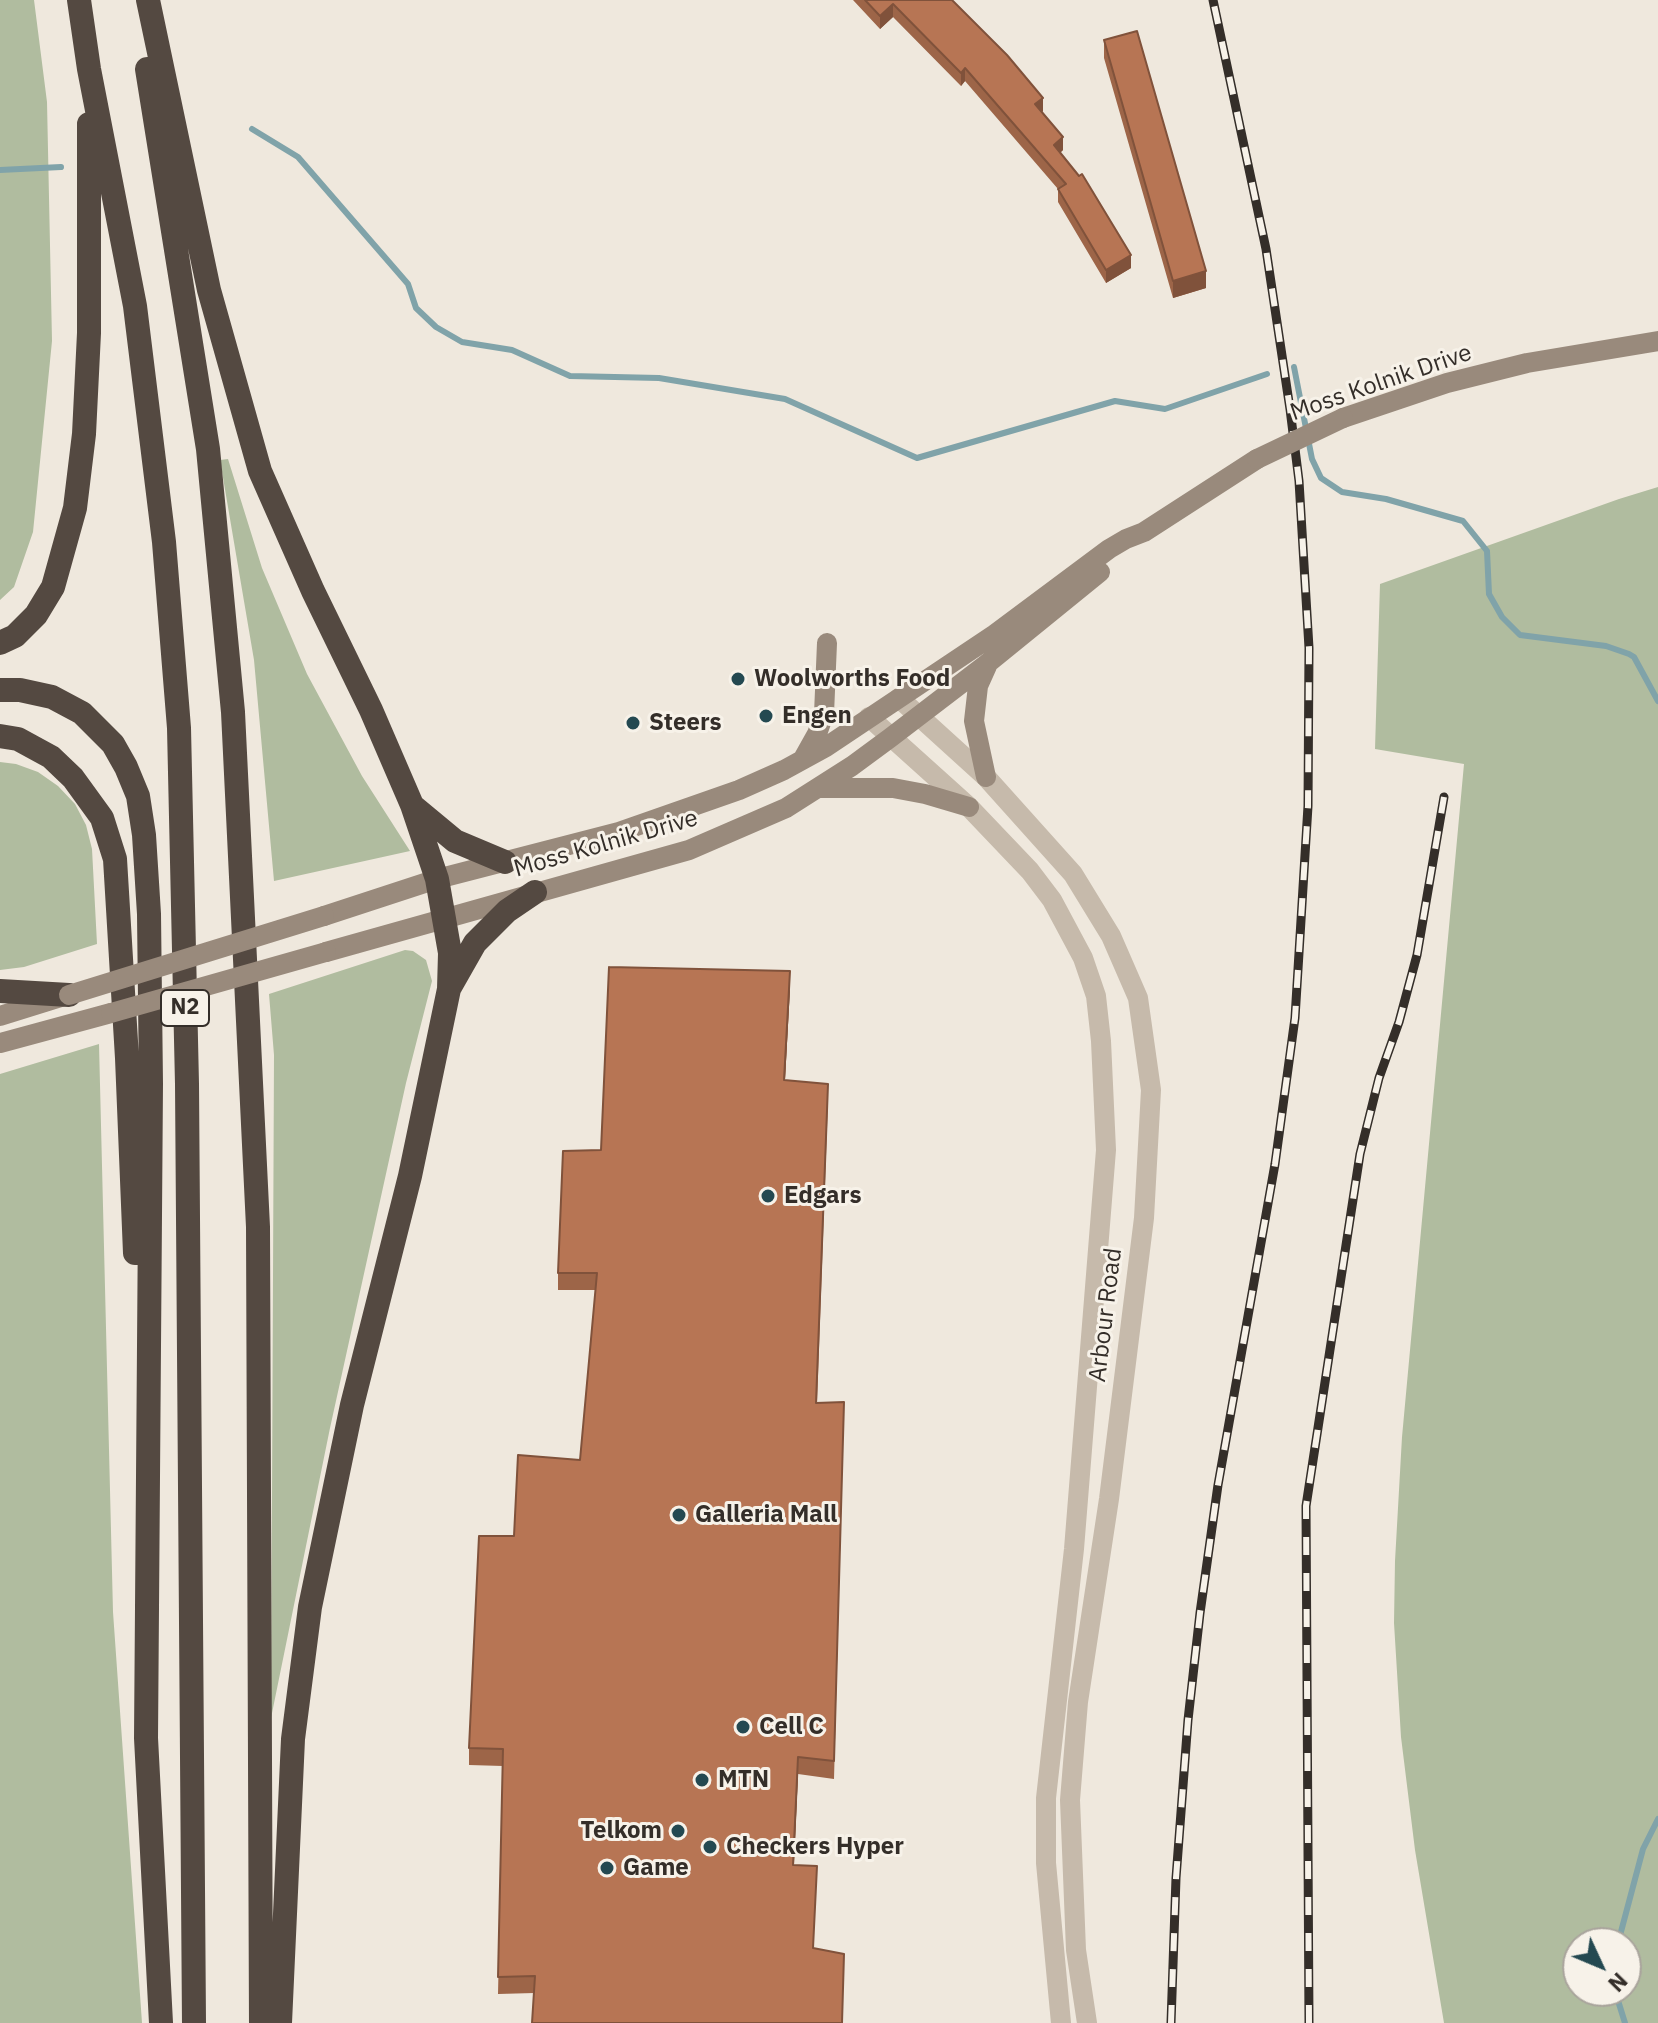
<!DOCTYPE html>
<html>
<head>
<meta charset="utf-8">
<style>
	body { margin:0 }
	#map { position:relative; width:1658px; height:2023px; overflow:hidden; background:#efe8dd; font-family:"IBM Plex Sans",sans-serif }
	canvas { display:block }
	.north { position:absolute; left:1562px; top:1927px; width:80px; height:80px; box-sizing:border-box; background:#f7f2e9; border:2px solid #a9a49c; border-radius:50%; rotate:134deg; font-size:22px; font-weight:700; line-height:32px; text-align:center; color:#342e29 }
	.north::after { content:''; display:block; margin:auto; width:28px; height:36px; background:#244951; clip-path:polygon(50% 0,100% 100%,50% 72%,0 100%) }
</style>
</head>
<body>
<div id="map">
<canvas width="1658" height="2023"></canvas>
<div class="north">N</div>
</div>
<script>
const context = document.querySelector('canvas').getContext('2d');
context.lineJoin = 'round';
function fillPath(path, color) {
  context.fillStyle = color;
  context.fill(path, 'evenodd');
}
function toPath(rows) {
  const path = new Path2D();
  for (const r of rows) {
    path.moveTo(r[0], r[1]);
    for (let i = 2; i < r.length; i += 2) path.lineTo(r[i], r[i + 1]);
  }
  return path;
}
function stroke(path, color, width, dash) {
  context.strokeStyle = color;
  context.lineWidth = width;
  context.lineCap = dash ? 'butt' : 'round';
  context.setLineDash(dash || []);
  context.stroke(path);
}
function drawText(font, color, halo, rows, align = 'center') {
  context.font = font + ' "IBM Plex Sans",sans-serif';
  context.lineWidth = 6;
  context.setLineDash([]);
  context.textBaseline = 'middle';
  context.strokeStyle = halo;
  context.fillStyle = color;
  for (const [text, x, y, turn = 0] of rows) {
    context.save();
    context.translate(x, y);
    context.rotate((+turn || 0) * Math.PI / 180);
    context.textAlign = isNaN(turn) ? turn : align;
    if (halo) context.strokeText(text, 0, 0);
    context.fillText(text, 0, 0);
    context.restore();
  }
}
fillPath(toPath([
	[0,0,34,0,47,102,52,341,33,532,14,587,0,600],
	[228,459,262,568,307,674,362,776,410,851,274,881,254,660,220,460],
	[1658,487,1658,2023,1444,2023,1415,1850,1401,1737,1394,1623,1395,1561,1402,1437,1464,764,1375,749,1380,584,1619,499],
	[1578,1943,1626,1943,1626,1991,1578,1991],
	[0,762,16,764,38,772,58,786,75,804,86,825,92,849,97,944,24,967,0,970],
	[405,950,413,951,426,960,432,981,406,1083,330,1428,271,1718,274,1055,269,994],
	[99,1044,113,1612,142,2023,0,2023,0,1074]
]), '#b0bc9f');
stroke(toPath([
	[252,129,298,157,408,284,416,308,436,327,462,342,512,350,570,376,659,378,785,399,917,458,1115,401,1165,409,1267,374],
	[0,170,61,167],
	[1294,367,1312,459,1321,478,1342,492,1386,499,1463,521,1487,551,1489,594,1502,617,1520,635,1606,646,1629,654,1634,657,1658,701],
	[1618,1943,1643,1849,1658,1819],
	[1615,1991,1625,2023]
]), '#80a3a9', 6);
stroke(toPath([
	[899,698,986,777,1073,874,1111,936,1138,998,1151,1090,1144,1218,1109,1499,1078,1702,1070,1800,1076,1950,1087,2023],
	[869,717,969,807,1030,871,1052,900,1083,958,1096,996,1101,1041,1106,1150,1074,1549,1046,1798,1046,1863,1061,2023]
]), '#c6baab', 20);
stroke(toPath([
	[1343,418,1447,383,1527,363,1658,341],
	[803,759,817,734,824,714,827,643],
	[986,777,974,721,978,686,987,666],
	[820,788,893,788,925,794,969,807],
	[324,916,437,879,619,832,739,790,784,770,826,747,995,634,1109,549,1126,539,1144,532,1257,459],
	[326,952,689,850,786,808,852,766,890,738,988,663,1100,572],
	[0,1016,61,997],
	[0,1043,111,1013]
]), '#998a7c', 20);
stroke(toPath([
	[79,0,89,69,135,306,164,542,179,728,187,1084,194,2023],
	[148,0,209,290,260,471,313,591,371,710,412,805,437,879,450,953,449,989,410,1176,352,1405,310,1607,293,1739,280,2023],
	[147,69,208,449,233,712,258,1227,261,2023],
	[0,643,15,636,36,615,53,587,75,508,84,434,89,333,89,124],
	[0,690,20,690,52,697,82,713,113,744,126,767,138,796,144,835,149,914,151,1084,146,1738,161,2023],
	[0,736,18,739,51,757,73,778,102,818,115,859,127,1058,135,1253],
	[414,807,455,841,505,862],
	[450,987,475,943,507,911,535,892],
	[0,991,69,995]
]), '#544941', 24);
const rail = toPath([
	[1171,2023,1176,1878,1188,1720,1200,1613,1218,1485,1275,1164,1295,1018,1308,806,1309,648,1299,481,1290,409,1266,249,1213,0],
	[1309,2023,1306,1506,1360,1154,1379,1078,1399,1022,1417,955,1444,797]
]);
stroke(rail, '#342e29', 9);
stroke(rail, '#f7f2e9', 6, [18]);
stroke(toPath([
	[1257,459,1343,418],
	[69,995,324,916],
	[111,1013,326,952]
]), '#998a7c', 20);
fillPath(toPath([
	[853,0,924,0,1043,111,1042,112,1063,150,1060,153,1131,268,1106,283,1058,202,1058,189,965,81,961,86,893,17,880,29],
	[1104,40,1206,288,1173,298,1104,58],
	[790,988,785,1080,828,1101,817,1403,844,1402,834,1779,798,1774,794,1865,817,1883,534,1993,498,1994,503,1766,469,1765,469,1748,514,1536,580,1460,596,1290,558,1290,558,1273,601,1150]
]), '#9d6548');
fillPath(toPath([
	[893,4,893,17,880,29,880,16],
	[965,68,965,81,961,86,961,73],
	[1043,98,1043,111,1035,117,1035,104],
	[1063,137,1063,150,1054,158,1054,145],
	[1131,255,1131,268,1106,283,1106,270],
	[1206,271,1206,288,1173,298,1173,281],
	[790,971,790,988,784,1097,784,1080],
	[798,1757,798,1774,793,1882,793,1865]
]), '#80523b');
const building = toPath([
	[865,0,952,0,1007,55,1043,98,1035,104,1063,137,1054,145,1079,176,1082,174,1131,255,1106,270,1058,189,1066,184,965,68,961,73,893,4,880,16,865,0],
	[1137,31,1206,271,1173,281,1104,40,1137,31],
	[609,967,790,971,784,1080,828,1084,816,1403,844,1402,834,1761,798,1757,793,1865,817,1866,813,1948,844,1954,842,2023,532,2023,535,1976,498,1977,503,1749,469,1748,479,1536,514,1536,518,1455,580,1460,597,1273,558,1273,563,1151,601,1150,609,967]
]);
fillPath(building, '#b77554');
stroke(building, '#80523b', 2);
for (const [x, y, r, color] of [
	[738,679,8,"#244951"],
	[766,716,8,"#244951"],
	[633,723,8,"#244951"],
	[768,1196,8,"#244951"],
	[679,1515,8,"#244951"],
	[743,1727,8,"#244951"],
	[702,1780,8,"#244951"],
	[678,1831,8,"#244951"],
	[710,1847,8,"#244951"],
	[607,1868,8,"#244951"]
]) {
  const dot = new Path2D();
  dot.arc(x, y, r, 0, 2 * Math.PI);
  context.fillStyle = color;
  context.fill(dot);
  stroke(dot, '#f7f2e9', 3);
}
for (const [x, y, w] of [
	[185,1008,48]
]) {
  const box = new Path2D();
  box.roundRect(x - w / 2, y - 18, w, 36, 6);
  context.fillStyle = '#f7f2e9';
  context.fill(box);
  stroke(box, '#342e29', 2);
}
drawText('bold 22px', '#342e29', null, [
	["N2",185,1008]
]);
drawText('24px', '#342e29', '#f7f2e9', [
	["Moss Kolnik Drive",1381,383,-19],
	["Moss Kolnik Drive",606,844,-16],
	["Arbour Road",1106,1315,-83]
]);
drawText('bold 24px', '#342e29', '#f7f2e9', [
	["Woolworths Food",754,679],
	["Engen",782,716],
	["Steers",649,723],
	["Edgars",784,1196],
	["Galleria Mall",695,1515],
	["Cell C",759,1727],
	["MTN",718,1780],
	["Telkom",662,1831,"right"],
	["Checkers Hyper",726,1847],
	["Game",623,1868]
], 'left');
</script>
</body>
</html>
